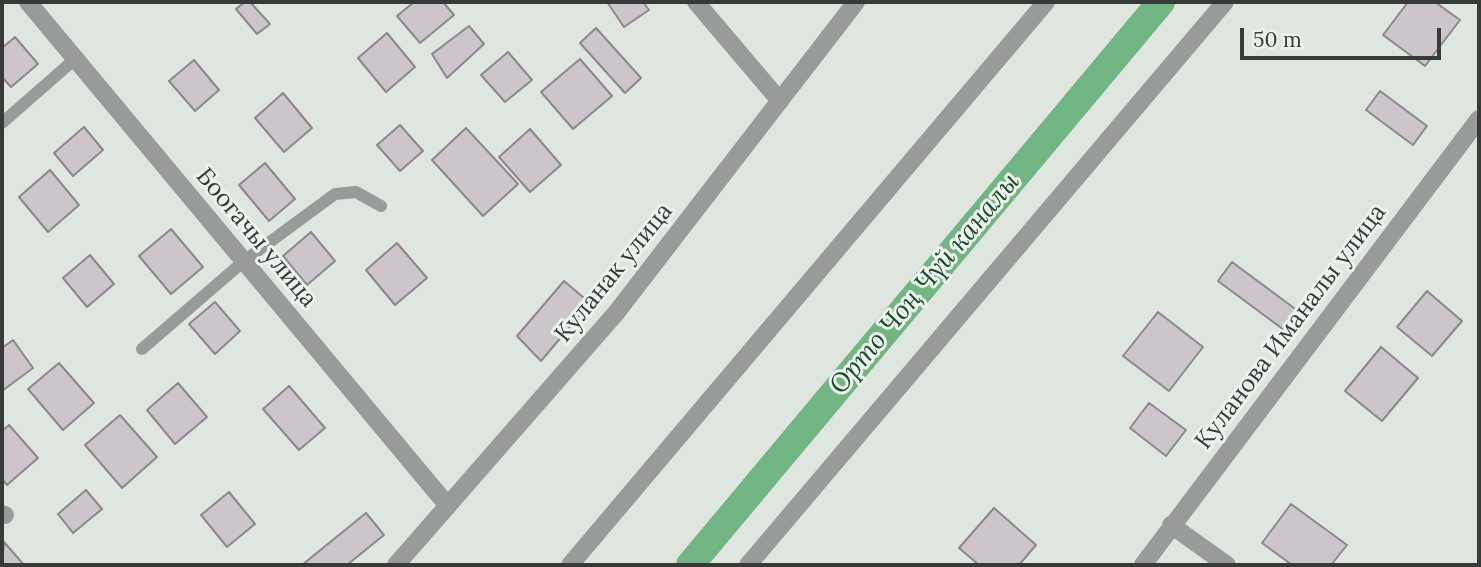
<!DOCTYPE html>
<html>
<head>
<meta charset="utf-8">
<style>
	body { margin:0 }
	#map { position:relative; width:1481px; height:567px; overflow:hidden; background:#dfe6e0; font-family:Lora,serif }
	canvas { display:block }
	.frame { position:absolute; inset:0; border:4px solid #373a37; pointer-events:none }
	.scale { position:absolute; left:1240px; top:28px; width:201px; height:32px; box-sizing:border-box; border:4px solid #373a37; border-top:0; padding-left:9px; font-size:21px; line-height:24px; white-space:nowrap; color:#373a37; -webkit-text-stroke:5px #ecf3ee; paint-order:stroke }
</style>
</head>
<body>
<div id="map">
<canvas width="1481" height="567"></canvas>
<div class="frame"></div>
<div class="scale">50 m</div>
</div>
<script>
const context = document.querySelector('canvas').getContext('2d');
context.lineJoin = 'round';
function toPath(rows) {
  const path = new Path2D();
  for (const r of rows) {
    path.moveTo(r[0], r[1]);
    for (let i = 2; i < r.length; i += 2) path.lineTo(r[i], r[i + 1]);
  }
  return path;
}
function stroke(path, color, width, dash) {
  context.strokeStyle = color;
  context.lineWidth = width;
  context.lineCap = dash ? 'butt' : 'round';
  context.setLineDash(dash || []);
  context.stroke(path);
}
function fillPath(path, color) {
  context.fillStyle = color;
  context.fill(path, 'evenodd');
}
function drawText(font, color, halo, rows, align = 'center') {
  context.font = font + ' Lora,serif';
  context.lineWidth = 6;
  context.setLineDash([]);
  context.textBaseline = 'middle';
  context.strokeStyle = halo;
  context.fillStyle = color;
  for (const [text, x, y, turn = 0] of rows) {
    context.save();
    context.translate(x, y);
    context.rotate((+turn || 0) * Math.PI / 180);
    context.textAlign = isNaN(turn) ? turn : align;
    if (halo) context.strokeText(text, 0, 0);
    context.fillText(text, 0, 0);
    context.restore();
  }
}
stroke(toPath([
	[690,565,1161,2]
]), '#71b582', 28);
const building = toPath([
	[245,2,250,2,270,24,257,34,236,9,245,2],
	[414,2,443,2,454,15,420,43,397,16,414,2],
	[607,2,643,2,649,10,624,27,607,2],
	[1408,2,1435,2,1460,20,1425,66,1383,35,1408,2],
	[469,26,484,44,447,78,432,54,469,26],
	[596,28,641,78,625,93,580,43,596,28],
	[387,33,415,67,386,92,358,58,387,33],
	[15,37,38,64,11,87,2,77,2,48,15,37],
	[508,52,532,80,505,102,481,75,508,52],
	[580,59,612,96,573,129,541,92,580,59],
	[194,60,219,90,195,111,169,81,194,60],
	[1380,91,1427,126,1413,145,1366,110,1380,91],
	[283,93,312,128,284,152,255,118,283,93],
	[400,125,423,151,400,171,377,145,400,125],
	[84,127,103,150,73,176,54,153,84,127],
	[466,128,518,184,483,216,432,160,466,128],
	[530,129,561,165,530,192,499,157,530,129],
	[265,163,295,199,269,221,239,185,265,163],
	[50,170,79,205,48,232,19,197,50,170],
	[171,229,203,267,171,294,139,256,171,229],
	[311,232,335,261,307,285,283,256,311,232],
	[397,243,427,278,395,305,366,270,397,243],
	[90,255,114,284,87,307,63,278,90,255],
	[1232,262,1298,311,1284,330,1218,281,1232,262],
	[564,281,590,303,541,361,517,336,564,281],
	[1427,291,1462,321,1432,356,1397,327,1427,291],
	[215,302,240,331,215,354,189,324,215,302],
	[1158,312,1203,347,1169,391,1123,356,1158,312],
	[13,340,33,368,2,391,2,348,13,340],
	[1381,347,1418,378,1382,421,1345,391,1381,347],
	[59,363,94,403,63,430,28,389,59,363],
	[178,383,207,417,175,444,147,410,178,383],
	[289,386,325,428,299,450,263,409,289,386],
	[1149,403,1186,430,1166,456,1130,428,1149,403],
	[120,415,157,457,122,488,85,445,120,415],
	[9,425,38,458,7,485,2,479,2,431,9,425],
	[86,490,102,509,73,533,58,514,86,490],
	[229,492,255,524,227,547,201,515,229,492],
	[1291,504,1347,545,1331,565,1292,565,1262,543,1291,504],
	[994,508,1036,545,1019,565,979,565,959,548,994,508],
	[366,513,384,535,347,565,302,565,366,513],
	[4,542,24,565,2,565,4,542]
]);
fillPath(building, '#ccc6cc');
stroke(building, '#8c878d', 2);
stroke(toPath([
	[2,123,75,59],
	[142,349,244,261,335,194,356,192,381,206]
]), '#989b99', 12);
stroke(toPath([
	[28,2,448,506],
	[696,2,780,101],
	[2,514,5,515],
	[1171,525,1227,565],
	[396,565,616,313,856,2],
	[570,565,1046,2],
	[748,565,1225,2],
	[1143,565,1479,119]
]), '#989b99', 18);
drawText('24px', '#373a37', '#ecf3ee', [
	["Боогачы улица",256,238,50],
	["Куланак улица",614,273,-51],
	["Куланова Иманалы улица",1291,327,-53]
]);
drawText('italic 26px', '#194b29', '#ecf3ee', [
	["Орто Чоң Чүй каналы",925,284,-50]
]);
</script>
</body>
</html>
